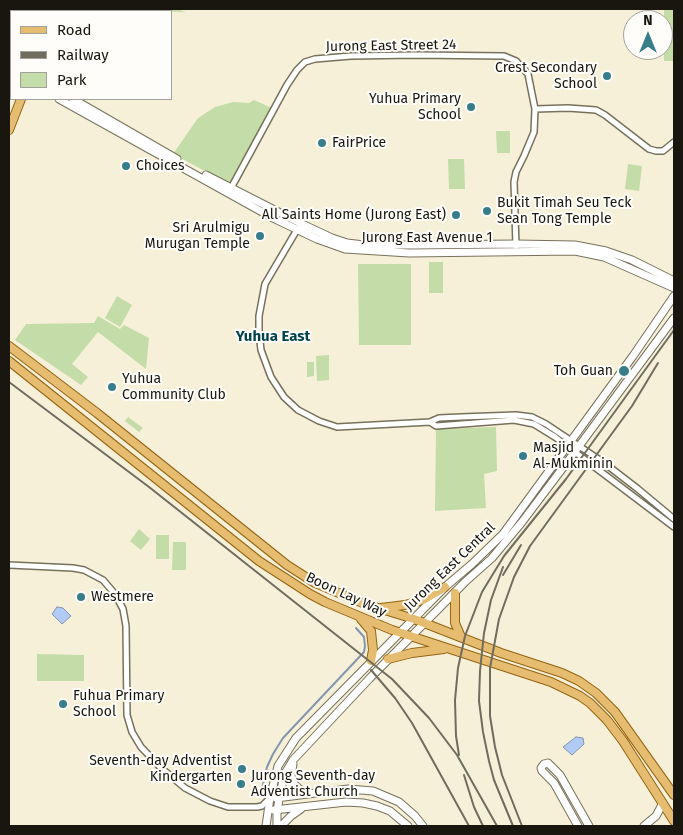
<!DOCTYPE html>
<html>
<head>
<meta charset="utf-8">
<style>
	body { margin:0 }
	#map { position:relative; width:683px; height:835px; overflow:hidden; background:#f7f0d9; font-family:"Fira Sans",sans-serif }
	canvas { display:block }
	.frame { position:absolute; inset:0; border:10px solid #18160e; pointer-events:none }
	.legend { position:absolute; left:10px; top:10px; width:162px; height:90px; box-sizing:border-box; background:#fffdf9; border:1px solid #a3a19b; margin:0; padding:6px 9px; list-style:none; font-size:15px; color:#18160e }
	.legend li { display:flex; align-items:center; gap:10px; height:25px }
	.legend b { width:25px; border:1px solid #a3a19b }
	.north { position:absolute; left:623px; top:10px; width:50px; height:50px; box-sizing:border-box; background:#fffdf9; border:1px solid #a3a19b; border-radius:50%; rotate:0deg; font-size:14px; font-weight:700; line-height:20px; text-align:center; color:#18160e }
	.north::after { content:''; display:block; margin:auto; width:18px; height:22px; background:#387e8a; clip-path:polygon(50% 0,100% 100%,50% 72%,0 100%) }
</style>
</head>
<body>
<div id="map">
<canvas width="683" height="835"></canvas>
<div class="frame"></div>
<ul class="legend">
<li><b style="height:6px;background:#e6bc71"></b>Road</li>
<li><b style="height:6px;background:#706c5e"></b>Railway</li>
<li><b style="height:14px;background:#c4dca7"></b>Park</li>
</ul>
<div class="north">N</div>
</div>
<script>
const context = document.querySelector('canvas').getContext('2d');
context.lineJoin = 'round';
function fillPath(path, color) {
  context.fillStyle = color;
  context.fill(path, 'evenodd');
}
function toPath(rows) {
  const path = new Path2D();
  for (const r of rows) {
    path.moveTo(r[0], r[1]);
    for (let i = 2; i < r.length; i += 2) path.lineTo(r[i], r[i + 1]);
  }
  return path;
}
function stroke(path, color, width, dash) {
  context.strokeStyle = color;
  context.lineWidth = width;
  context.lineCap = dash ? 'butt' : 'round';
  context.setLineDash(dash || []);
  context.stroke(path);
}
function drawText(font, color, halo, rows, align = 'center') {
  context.font = font + ' "Fira Sans",sans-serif';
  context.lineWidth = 4;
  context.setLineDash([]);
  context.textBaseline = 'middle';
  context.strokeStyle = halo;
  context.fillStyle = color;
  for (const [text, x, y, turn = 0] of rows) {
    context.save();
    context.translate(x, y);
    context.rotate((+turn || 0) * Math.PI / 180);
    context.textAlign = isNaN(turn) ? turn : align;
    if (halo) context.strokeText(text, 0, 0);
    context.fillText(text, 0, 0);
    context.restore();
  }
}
fillPath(toPath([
	[130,9,177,9,186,12,133,11],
	[664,9,674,9,674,61,664,61],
	[254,100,274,109,232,188,218,178,173,154,198,118,215,107,233,102,249,103],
	[496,131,510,131,510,153,497,153],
	[448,159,464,159,465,189,449,189],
	[628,164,642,166,639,191,625,189],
	[429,262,443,262,443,293,429,293],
	[358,264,411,264,411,345,359,345],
	[117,296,132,305,120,327,105,318],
	[98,316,120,329,124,325,149,338,146,369,98,332,72,364,88,377,81,385,15,340,26,324,94,323],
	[329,355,329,380,317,381,316,356],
	[307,362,314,362,314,376,307,377],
	[128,417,143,428,139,432,125,421],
	[496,427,497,471,484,474,486,508,435,511,436,429],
	[139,529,150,539,141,550,130,541],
	[156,535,169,535,169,559,156,559],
	[173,542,186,542,186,570,172,570],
	[37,654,84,655,84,681,37,681]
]), '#c4dca7');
const water = toPath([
	[57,607,63,608,71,616,62,624,52,614,57,607],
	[576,737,583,738,584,744,572,755,563,747,576,737]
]);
fillPath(water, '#b1cbf4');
stroke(water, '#8395af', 1);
stroke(toPath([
	[262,789,267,767,273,754,283,738,364,652,365,646,364,637,356,628]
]), '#8395af', 2);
const street = toPath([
	[535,109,568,108,596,110,605,115,649,149,656,151,663,151,674,142],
	[230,190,287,85,297,70,305,62,315,59,351,56,415,55,504,56,516,61,528,74,535,109,534,132,524,156,516,172,514,182,516,246],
	[298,228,265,284,259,316,259,333,261,350,271,377,284,397,298,410,319,421,337,427,430,422,439,418,461,417,516,415,532,417,546,424,603,462,638,489,674,519],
	[430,422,436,426,514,420,534,424,555,437,674,527],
	[9,565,73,568,84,570,103,580,115,594,123,609,126,626,127,715,132,732,141,747,160,767,185,788,210,801,228,807,257,807,262,806,270,798]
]);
const secondary = toPath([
	[9,62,11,63],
	[59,99,273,218,317,239,345,249,409,253,575,251,604,257,674,288],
	[73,99,177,159],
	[206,175,302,224,332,238,347,243,364,245,415,245,516,244,575,245,606,251,632,260,674,281],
	[293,764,291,776,294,784,299,789,309,794],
	[276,798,348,789,373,791,399,802,415,816,423,826],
	[274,810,346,802,363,803,377,806,390,811,408,826],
	[266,826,270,798,278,766,296,738,445,587,472,564,503,534,633,356,674,296],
	[277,826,277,810,284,775,293,760,370,678,465,582,492,558,522,522,568,461,674,318],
	[281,826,291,816,301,809],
	[578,826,554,783,542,771,541,768,544,764,548,763,560,775,589,826],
	[644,826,656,816,663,803]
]);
const primary = toPath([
	[32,11,33,9],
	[48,11,49,9],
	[9,43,11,42],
	[9,83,11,75],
	[9,130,21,99],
	[9,346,97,413,287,565,315,583,365,604,414,619,501,653,562,673,579,681,596,693,615,712,674,795],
	[9,361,259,561,310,594,325,602,392,630,551,682,580,696,590,703,607,720,623,741,674,821],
	[455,593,455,623,461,637],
	[381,608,405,605,423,600,445,587],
	[361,619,371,631,373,650,371,661],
	[388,659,412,653,444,649]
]);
stroke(street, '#77715c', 8);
stroke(secondary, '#77715c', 9);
stroke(primary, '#946511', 10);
stroke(street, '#fff', 5);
stroke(secondary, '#fff', 7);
stroke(primary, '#e6bc71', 8);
stroke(toPath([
	[9,382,149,487,392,679,429,718,457,755,497,826],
	[503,567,491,600,484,633,480,671,479,701,483,732,489,761,494,780,513,826],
	[503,575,521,545],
	[371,670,395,698,412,723,469,826],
	[459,755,456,736,455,700,458,668,465,636,482,592,504,556,566,479,674,330],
	[464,775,474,807,483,826],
	[522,826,502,775,495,747,490,716,490,668,499,619,514,577,530,546,632,406,658,363]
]), '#706c5e', 2);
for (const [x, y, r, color] of [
	[607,76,5,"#387e8a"],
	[471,107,5,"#387e8a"],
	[322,143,5,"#387e8a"],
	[126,166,5,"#387e8a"],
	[487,211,5,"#387e8a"],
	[456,215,5,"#387e8a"],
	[260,236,5,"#387e8a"],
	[624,371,6,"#387e8a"],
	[112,387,5,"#387e8a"],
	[523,456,5,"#387e8a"],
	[81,597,5,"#387e8a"],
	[63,704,5,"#387e8a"],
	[242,769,5,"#387e8a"],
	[241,784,5,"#387e8a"]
]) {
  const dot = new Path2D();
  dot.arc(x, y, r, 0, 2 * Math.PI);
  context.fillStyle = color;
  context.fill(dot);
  stroke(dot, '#fffdf9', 2);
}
drawText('14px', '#18160e', '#fffdf9', [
	["Jurong East Street 24",391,46,-1],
	["Jurong East Avenue 1",427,238],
	["Jurong East Central",450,567,-44],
	["Boon Lay Way",346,595,25]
]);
drawText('14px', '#18160e', '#fffdf9', [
	["Crest Secondary",597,68,"right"],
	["School",597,84,"right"],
	["Yuhua Primary",461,99,"right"],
	["School",461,115,"right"],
	["FairPrice",332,143],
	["Choices",136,166],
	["Bukit Timah Seu Teck",497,203],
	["Sean Tong Temple",497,219],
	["All Saints Home (Jurong East)",446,215,"right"],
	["Sri Arulmigu",250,228,"right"],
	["Murugan Temple",250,244,"right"],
	["Toh Guan",613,371,"right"],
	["Yuhua",122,379],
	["Community Club",122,395],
	["Masjid",533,448],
	["Al-Mukminin",533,464],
	["Westmere",91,597],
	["Fuhua Primary",73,696],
	["School",73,712],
	["Seventh-day Adventist",232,761,"right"],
	["Kindergarten",232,777,"right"],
	["Jurong Seventh-day",251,776],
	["Adventist Church",251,792]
], 'left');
drawText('bold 15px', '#02434c', '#fffdf9', [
	["Yuhua East",273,337]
]);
</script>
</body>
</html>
